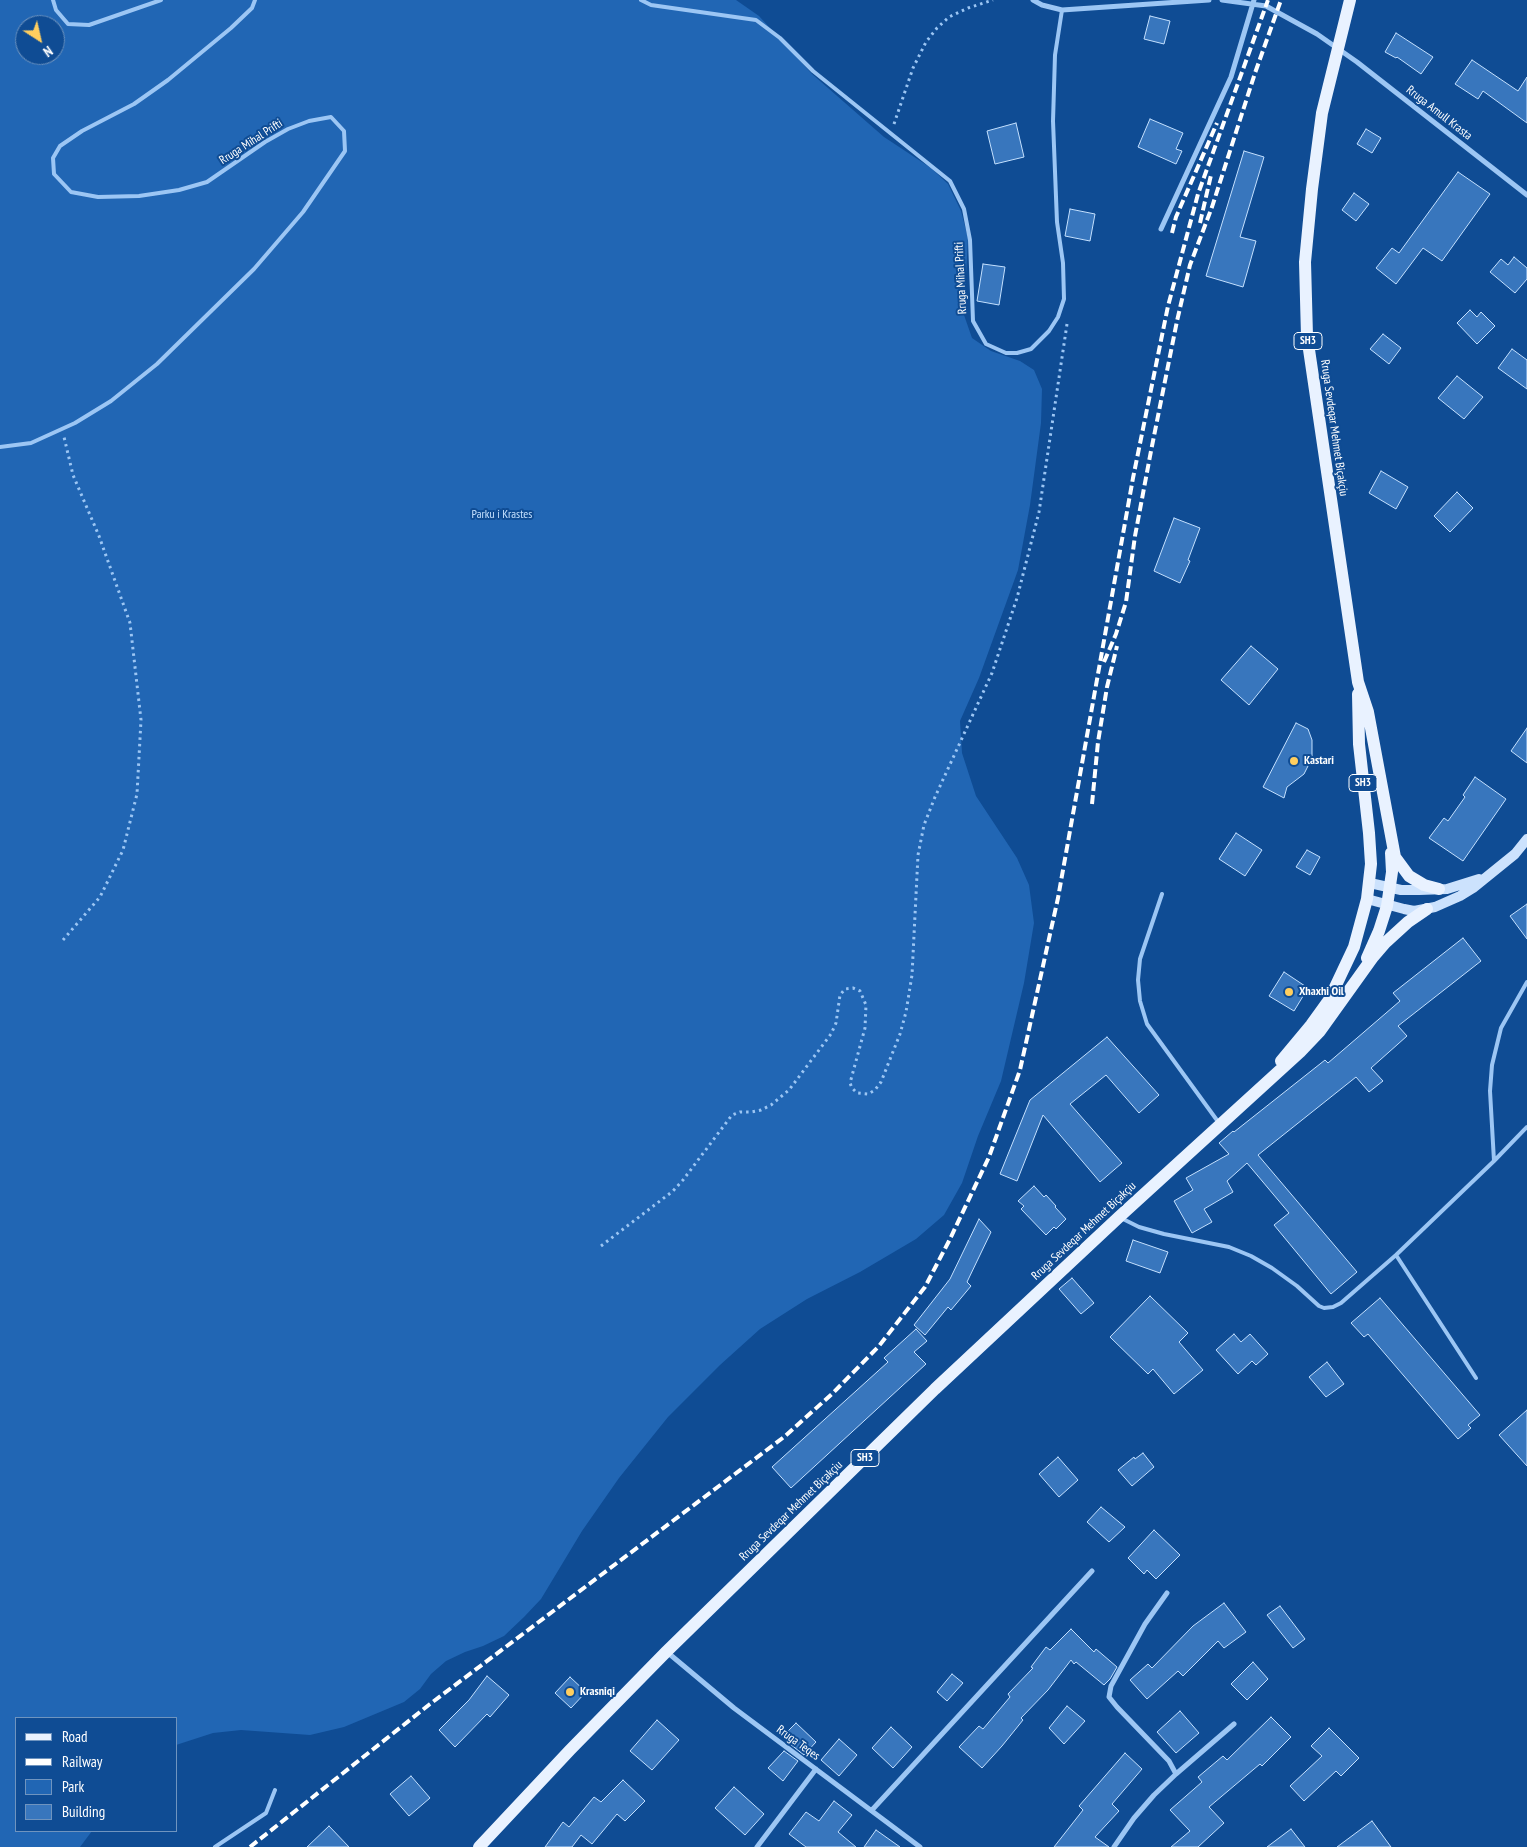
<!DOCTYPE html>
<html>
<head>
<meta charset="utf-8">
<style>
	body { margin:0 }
	#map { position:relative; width:1527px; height:1847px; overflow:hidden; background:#0f4c94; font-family:"PT Sans Narrow",sans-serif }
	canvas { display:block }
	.legend { position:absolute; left:15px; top:1717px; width:162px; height:115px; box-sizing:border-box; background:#0f4c94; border:1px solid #6f94bf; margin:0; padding:6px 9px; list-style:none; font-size:15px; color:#fff }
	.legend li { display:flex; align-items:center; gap:10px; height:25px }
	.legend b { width:25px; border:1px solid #6f94bf }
	.north { position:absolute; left:15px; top:15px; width:50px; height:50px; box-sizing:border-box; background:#0f4c94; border:1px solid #6f94bf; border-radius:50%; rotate:145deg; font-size:14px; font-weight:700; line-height:20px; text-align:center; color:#fff }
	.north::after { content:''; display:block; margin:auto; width:18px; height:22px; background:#ffce5f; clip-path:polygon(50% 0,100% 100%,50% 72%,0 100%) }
</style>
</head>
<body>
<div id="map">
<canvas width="1527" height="1847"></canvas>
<ul class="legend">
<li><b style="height:6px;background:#e9f2ff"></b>Road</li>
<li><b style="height:6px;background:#fff"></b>Railway</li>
<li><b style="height:14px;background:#2166b4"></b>Park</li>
<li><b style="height:14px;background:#3876bd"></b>Building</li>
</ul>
<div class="north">N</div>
</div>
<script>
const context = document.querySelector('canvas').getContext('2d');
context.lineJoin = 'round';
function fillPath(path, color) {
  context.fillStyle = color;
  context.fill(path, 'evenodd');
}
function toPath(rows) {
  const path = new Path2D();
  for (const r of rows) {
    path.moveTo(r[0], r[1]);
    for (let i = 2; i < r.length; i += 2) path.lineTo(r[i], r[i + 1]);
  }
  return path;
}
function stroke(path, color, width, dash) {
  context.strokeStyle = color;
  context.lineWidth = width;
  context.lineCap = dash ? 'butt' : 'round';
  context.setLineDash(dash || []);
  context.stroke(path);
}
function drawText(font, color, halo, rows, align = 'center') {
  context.font = font + ' "PT Sans Narrow",sans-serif';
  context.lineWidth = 4;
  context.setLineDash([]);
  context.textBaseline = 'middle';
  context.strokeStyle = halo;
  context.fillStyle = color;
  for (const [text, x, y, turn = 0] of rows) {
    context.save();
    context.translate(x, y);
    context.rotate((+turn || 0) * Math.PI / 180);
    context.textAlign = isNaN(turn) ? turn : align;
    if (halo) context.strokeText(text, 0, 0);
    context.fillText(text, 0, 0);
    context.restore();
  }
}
fillPath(toPath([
	[0,0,736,0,759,16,812,74,884,137,931,168,948,184,961,211,968,238,964,315,972,338,991,351,1020,361,1034,370,1042,389,1041,423,1030,505,1018,570,979,678,960,721,962,753,976,796,1017,858,1029,885,1034,923,1024,983,1001,1081,978,1136,962,1183,944,1215,916,1239,860,1272,807,1299,760,1329,720,1365,668,1417,619,1478,582,1531,541,1599,524,1617,504,1636,483,1646,465,1652,446,1661,431,1674,420,1689,404,1702,344,1727,310,1735,241,1730,213,1733,176,1745,176,1718,16,1718,16,1831,92,1831,80,1847,0,1847],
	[25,25,55,25,55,55,25,55]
]), '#2166b4');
const building = toPath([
	[1150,16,1170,21,1164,44,1144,39,1150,16],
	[1396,33,1433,57,1421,74,1397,57,1396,58,1385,52,1396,33],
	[1472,60,1518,91,1527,77,1527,123,1483,91,1478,99,1455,84,1472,60],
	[1150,119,1183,133,1176,149,1182,151,1176,164,1138,147,1150,119],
	[1016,123,1024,157,995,164,987,131,1016,123],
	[1366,129,1381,138,1372,153,1357,144,1366,129],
	[1244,151,1264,157,1240,237,1256,241,1243,287,1206,276,1244,151],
	[1458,172,1490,194,1442,261,1423,248,1396,284,1376,268,1392,248,1399,253,1458,172],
	[1354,193,1369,204,1356,221,1342,210,1354,193],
	[1070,209,1095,214,1090,241,1065,236,1070,209],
	[1514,257,1527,268,1527,279,1515,293,1490,272,1501,259,1508,265,1514,257],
	[983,264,1005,267,999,305,977,301,983,264],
	[1470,310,1477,317,1481,312,1495,326,1477,344,1457,323,1470,310],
	[1383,334,1401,348,1389,364,1370,349,1383,334],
	[1512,349,1527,360,1527,389,1498,368,1512,349],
	[1457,376,1483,397,1464,419,1438,398,1457,376],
	[1381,471,1408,487,1396,509,1369,493,1381,471],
	[1457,492,1473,508,1450,532,1434,516,1457,492],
	[1174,518,1200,528,1188,560,1190,561,1180,583,1154,571,1174,518],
	[1251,646,1278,669,1249,705,1221,680,1251,646],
	[1296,723,1308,729,1312,740,1312,758,1304,774,1287,787,1284,798,1263,787,1296,723],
	[1527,728,1527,763,1511,751,1527,728],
	[1475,777,1506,799,1463,861,1429,838,1444,818,1448,821,1465,797,1463,795,1475,777],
	[1236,833,1262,850,1245,876,1219,859,1236,833],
	[1307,850,1320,857,1310,875,1296,867,1307,850],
	[1527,904,1527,939,1510,916,1527,904],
	[1463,938,1481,961,1398,1026,1407,1036,1371,1068,1383,1081,1369,1092,1356,1077,1258,1155,1357,1272,1331,1294,1274,1225,1289,1213,1247,1163,1227,1181,1233,1192,1204,1209,1212,1222,1192,1233,1174,1201,1193,1190,1186,1178,1229,1154,1219,1143,1233,1131,1234,1132,1325,1060,1328,1063,1400,1001,1393,993,1463,938],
	[1284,972,1308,988,1294,1011,1269,996,1284,972],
	[1107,1037,1159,1095,1139,1113,1106,1075,1070,1104,1122,1163,1100,1182,1043,1115,1017,1181,1000,1174,1030,1100,1107,1037],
	[1034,1186,1044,1197,1046,1195,1056,1206,1055,1207,1066,1219,1056,1229,1054,1227,1046,1235,1021,1209,1024,1206,1018,1201,1034,1186],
	[979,1219,991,1232,967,1282,971,1286,951,1310,948,1307,925,1335,914,1325,950,1279,979,1219],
	[1133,1240,1168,1252,1160,1273,1126,1261,1133,1240],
	[1072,1278,1094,1303,1081,1314,1059,1289,1072,1278],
	[1150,1296,1188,1333,1179,1342,1203,1370,1174,1394,1153,1369,1148,1374,1110,1337,1150,1296],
	[1380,1298,1480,1415,1468,1425,1471,1428,1458,1439,1368,1334,1364,1337,1351,1323,1380,1298],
	[916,1329,927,1341,914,1352,926,1364,791,1488,772,1467,888,1362,884,1358,916,1329],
	[1234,1334,1241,1342,1250,1334,1268,1354,1256,1365,1252,1361,1238,1374,1216,1350,1234,1334],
	[1327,1362,1344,1384,1326,1397,1309,1377,1327,1362],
	[1527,1410,1527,1466,1499,1435,1527,1410],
	[1143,1453,1154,1467,1132,1486,1118,1470,1134,1457,1135,1459,1143,1453],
	[1058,1457,1078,1480,1059,1497,1039,1474,1058,1457],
	[1101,1507,1125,1527,1109,1542,1087,1522,1101,1507],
	[1154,1530,1180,1555,1156,1579,1147,1570,1144,1574,1128,1558,1154,1530],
	[1224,1603,1246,1632,1224,1648,1218,1641,1183,1676,1178,1671,1147,1699,1130,1680,1148,1664,1152,1668,1193,1626,1224,1603],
	[1280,1606,1305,1639,1293,1648,1267,1615,1280,1606],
	[1071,1629,1094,1652,1096,1649,1117,1667,1110,1679,1104,1685,1076,1662,1074,1664,1071,1660,1048,1690,1021,1718,1023,1720,1002,1746,982,1768,959,1747,979,1726,983,1729,1010,1697,1008,1694,1033,1668,1031,1667,1046,1647,1050,1650,1071,1629],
	[1253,1662,1268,1679,1247,1700,1231,1684,1253,1662],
	[952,1674,963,1683,947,1701,937,1692,952,1674],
	[487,1676,509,1695,490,1717,487,1714,455,1747,439,1730,469,1700,487,1676],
	[570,1677,586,1692,571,1708,555,1693,570,1677],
	[1067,1706,1085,1721,1064,1744,1049,1728,1067,1706],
	[1180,1711,1199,1733,1176,1753,1157,1732,1180,1711],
	[1271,1717,1291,1737,1262,1766,1260,1764,1209,1807,1224,1823,1198,1847,1171,1847,1190,1831,1170,1810,1202,1782,1198,1777,1223,1756,1227,1760,1271,1717],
	[657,1720,679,1740,652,1770,630,1751,657,1720],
	[796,1723,816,1742,804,1755,790,1744,793,1740,786,1733,796,1723],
	[891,1727,912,1747,893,1768,872,1748,891,1727],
	[1329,1728,1359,1758,1341,1776,1336,1771,1304,1801,1290,1786,1322,1756,1311,1746,1329,1728],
	[839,1739,857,1755,839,1776,821,1760,839,1739],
	[784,1751,798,1761,783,1781,768,1768,784,1751],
	[1125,1753,1142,1769,1112,1804,1119,1811,1095,1837,1109,1847,1054,1847,1083,1810,1079,1806,1125,1753],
	[411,1776,430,1798,409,1816,390,1794,411,1776],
	[623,1780,645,1801,625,1821,617,1814,592,1844,581,1835,572,1847,545,1847,563,1822,569,1827,594,1797,601,1802,623,1780],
	[734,1787,764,1814,745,1835,715,1808,734,1787],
	[834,1801,852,1815,838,1832,856,1847,806,1847,789,1834,806,1812,819,1821,834,1801],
	[1372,1821,1391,1847,1337,1847,1372,1821],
	[329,1826,349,1847,307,1847,329,1826],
	[1291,1829,1305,1847,1267,1847,1291,1829],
	[876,1830,900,1847,864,1847,876,1830]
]);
fillPath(building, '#3876bd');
stroke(building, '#c4e0fe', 1);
stroke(toPath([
	[894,124,913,68,926,42,937,28,949,17,968,8,993,0],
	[63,940,100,897,123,850,137,794,141,720,130,623,99,536,73,475,64,437],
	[601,1246,673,1191,683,1180,732,1115,740,1112,751,1112,761,1110,771,1105,789,1090,831,1034,836,1023,840,995,845,989,853,988,860,991,866,1005,865,1028,850,1083,852,1088,857,1093,868,1094,875,1090,881,1082,900,1034,906,1012,912,975,918,855,924,825,935,797,992,673,1017,598,1039,512,1067,324]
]), '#9cc6f4', 3, [2.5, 4]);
stroke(toPath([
	[53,0,56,10,68,24,89,25,161,0],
	[641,0,651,5,756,20,780,38,813,71,950,181,964,209,970,240,973,321,986,344,1006,353,1017,353,1031,349,1049,331,1058,317,1064,299,1063,263,1057,222,1053,121,1055,55,1062,10],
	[0,447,31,443,75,423,111,401,157,364,254,269,303,212,345,151,344,131,331,117,309,121,288,129,265,142,207,182,179,190,139,196,98,197,71,192,54,174,53,158,60,146,82,131,134,104,168,80,231,28,252,8,255,0],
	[1162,894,1140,959,1138,980,1140,1001,1147,1024,1219,1123],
	[1494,1161,1490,1091,1492,1065,1501,1028,1527,982],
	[1121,1218,1139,1227,1164,1234,1229,1247,1251,1256,1272,1268,1297,1286,1319,1306,1324,1308,1333,1307,1341,1303,1396,1255,1494,1161,1527,1127],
	[1396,1255,1476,1378],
	[215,1847,266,1813,275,1790]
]), '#9cc6f4', 4);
stroke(toPath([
	[1033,0,1042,5,1062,10,1209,0],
	[1222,0,1266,6,1317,34,1357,62,1527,195],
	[1161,229,1231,77,1254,0],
	[667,1652,734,1708,920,1847],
	[1176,1774,1234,1724],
	[872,1810,1092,1571],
	[757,1847,816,1769],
	[1114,1847,1134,1818,1154,1795,1176,1774,1169,1761,1117,1707,1109,1697,1111,1686,1145,1624,1167,1593]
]), '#9cc6f4', 5);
stroke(toPath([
	[1370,883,1401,890,1419,890,1447,889,1479,879],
	[1367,899,1404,909,1414,911,1435,907,1460,896,1473,888,1515,854,1527,839]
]), '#cce2fd', 10);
stroke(toPath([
	[1350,0,1322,113,1312,189,1305,262,1307,336,1358,682,1368,712,1395,857,1409,876,1424,885,1439,889],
	[1367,958,1379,931,1387,906,1392,872,1391,853],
	[1281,1061,1311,1025,1329,1000,1354,947,1367,899,1371,864,1369,833,1359,744,1358,694],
	[479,1847,570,1750,666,1652,935,1389,1119,1217,1300,1052,1320,1031,1373,957,1385,943,1408,922,1427,909]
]), '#e9f2ff', 12);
stroke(toPath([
	[1200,223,1211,175],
	[1172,233,1176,217,1217,123],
	[1104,662,1116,634,1126,602,1135,536,1151,451,1177,321,1190,265,1212,207,1255,73,1281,0],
	[1092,804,1098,742,1107,687,1117,646],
	[250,1847,430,1704,784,1437,833,1393,879,1346,925,1287,949,1241,989,1157,1020,1070,1058,898,1133,478,1168,306,1198,194,1268,0]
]), '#fff', 4, [9, 4]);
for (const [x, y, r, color] of [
	[1294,761,5,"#ffce5f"],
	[1289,992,5,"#ffce5f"],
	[570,1692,5,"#ffce5f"]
]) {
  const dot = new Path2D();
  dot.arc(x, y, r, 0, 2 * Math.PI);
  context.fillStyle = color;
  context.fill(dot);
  stroke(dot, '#0f4c94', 2);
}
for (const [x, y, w] of [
	[1308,341,28],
	[1363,783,28],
	[865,1458,28]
]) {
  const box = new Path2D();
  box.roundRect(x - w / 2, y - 8.5, w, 17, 4);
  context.fillStyle = '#0f4c94';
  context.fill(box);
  stroke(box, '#fff', 1);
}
drawText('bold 11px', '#fff', null, [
	["SH3",1308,341],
	["SH3",1363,783],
	["SH3",865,1458]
]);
drawText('12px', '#fff', '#0f4c94', [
	["Rruga Amull Krasta",1439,113,38],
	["Rruga Mihal Prifti",251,142,-33],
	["Rruga Mihal Prifti",961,278,-93],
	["Rruga Sevdeqar Mehmet Biçakçiu",1334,428,82],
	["Rruga Sevdeqar Mehmet Biçakçiu",1084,1231,-43],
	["Rruga Sevdeqar Mehmet Biçakçiu",791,1511,-44],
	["Rruga Teqes",798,1743,36]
]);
drawText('12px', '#c4e0fe', '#0f4c94', [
	["Parku i Krastes",502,515]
]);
drawText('bold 12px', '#fff', '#0f4c94', [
	["Kastari",1304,761],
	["Xhaxhi Oil",1299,992],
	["Krasniqi",580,1692]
], 'left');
</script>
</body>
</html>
